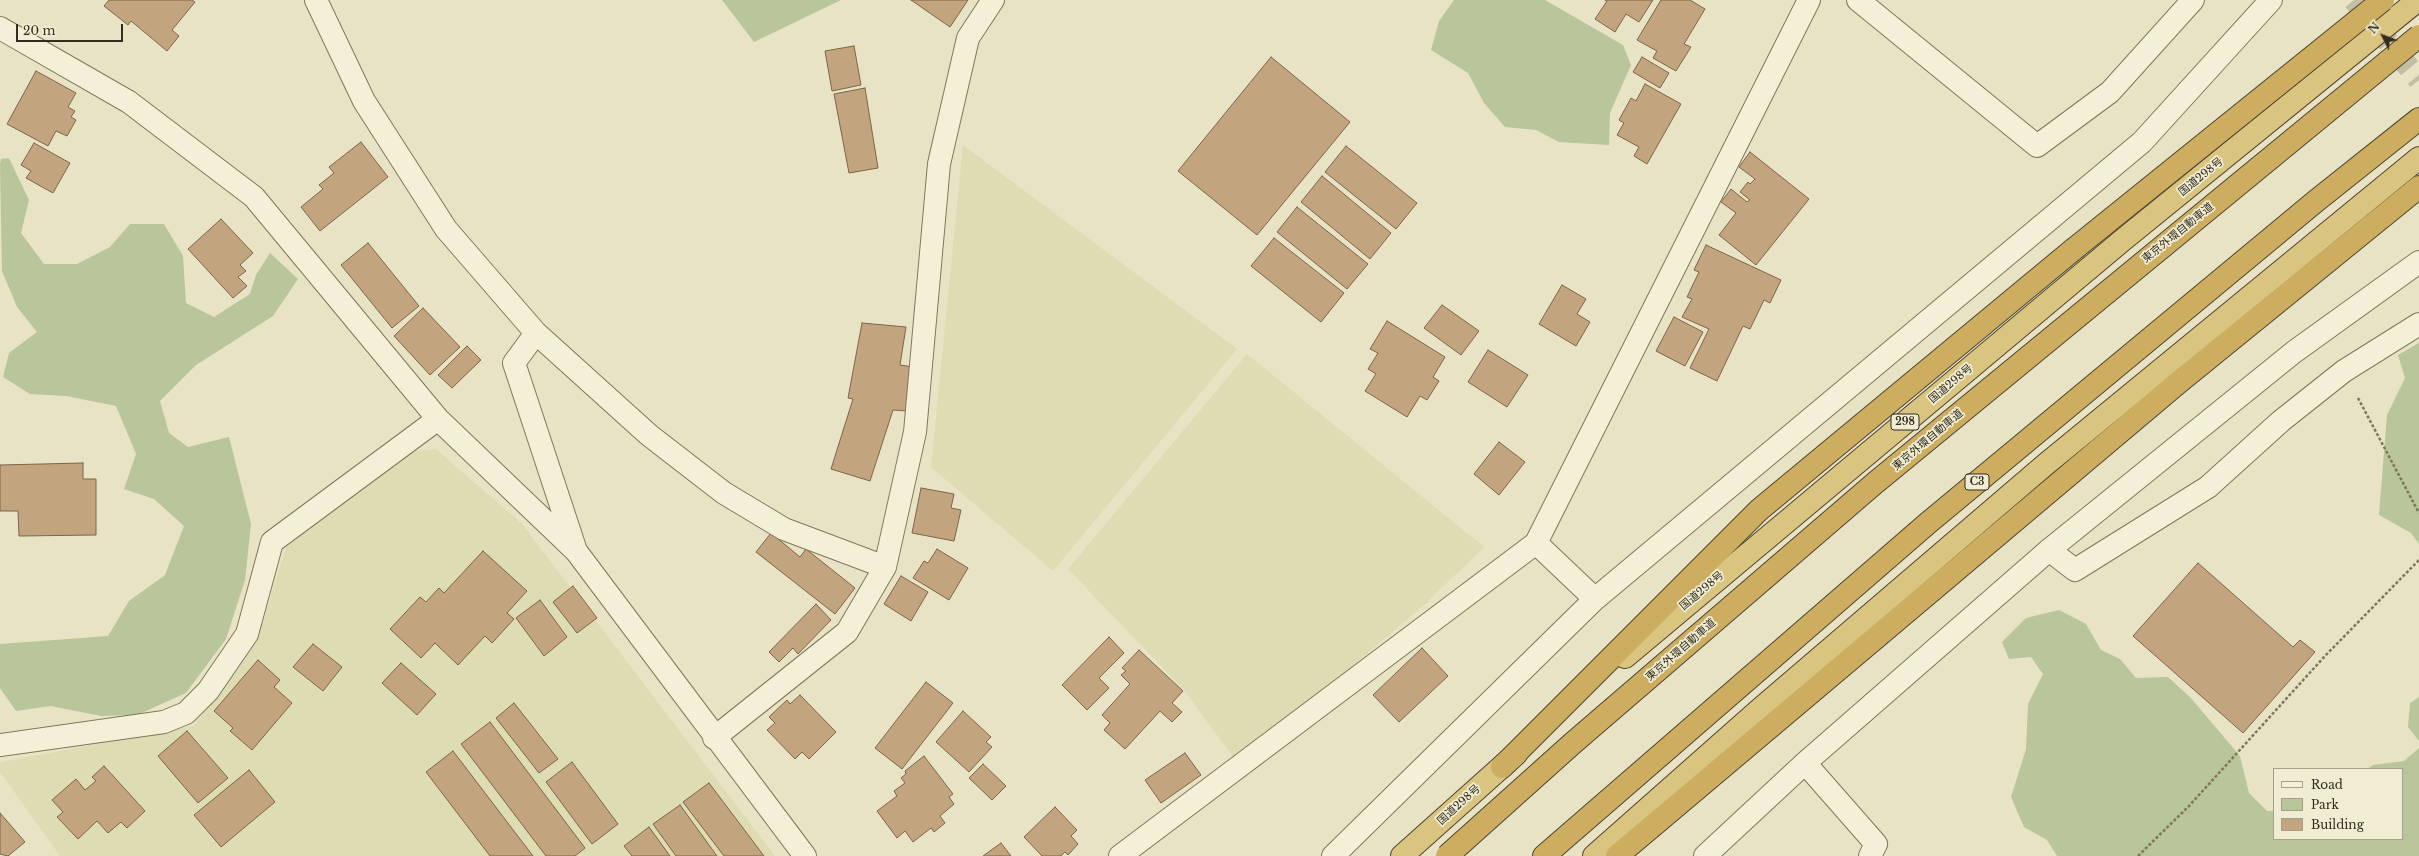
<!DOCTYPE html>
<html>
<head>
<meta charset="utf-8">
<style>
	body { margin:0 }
	#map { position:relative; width:2419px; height:856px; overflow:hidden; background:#e8e3c5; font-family:"Libre Baskerville",serif }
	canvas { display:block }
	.legend { position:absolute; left:2273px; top:768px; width:130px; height:72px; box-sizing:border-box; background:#f1edd3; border:1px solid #a5a08b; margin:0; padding:5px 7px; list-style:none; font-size:12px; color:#332c1f }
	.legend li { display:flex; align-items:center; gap:8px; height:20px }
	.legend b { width:20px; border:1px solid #a5a08b }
	.north { position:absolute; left:2363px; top:16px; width:40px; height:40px; -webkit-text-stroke:3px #f1edd3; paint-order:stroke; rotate:312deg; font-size:11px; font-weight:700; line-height:16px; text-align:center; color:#332c1f }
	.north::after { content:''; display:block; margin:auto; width:14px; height:18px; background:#332c1f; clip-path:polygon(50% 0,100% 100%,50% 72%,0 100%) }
	.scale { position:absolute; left:16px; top:24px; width:107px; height:18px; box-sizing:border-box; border:2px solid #332c1f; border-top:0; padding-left:5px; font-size:12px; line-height:14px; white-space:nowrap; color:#332c1f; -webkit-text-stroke:3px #f1edd3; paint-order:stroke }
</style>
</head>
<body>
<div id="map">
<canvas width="2419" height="856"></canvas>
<ul class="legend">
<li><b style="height:5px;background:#f4f0d7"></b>Road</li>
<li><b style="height:11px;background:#b9c59a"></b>Park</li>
<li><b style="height:11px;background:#c2a57f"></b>Building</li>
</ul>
<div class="north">N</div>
<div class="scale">20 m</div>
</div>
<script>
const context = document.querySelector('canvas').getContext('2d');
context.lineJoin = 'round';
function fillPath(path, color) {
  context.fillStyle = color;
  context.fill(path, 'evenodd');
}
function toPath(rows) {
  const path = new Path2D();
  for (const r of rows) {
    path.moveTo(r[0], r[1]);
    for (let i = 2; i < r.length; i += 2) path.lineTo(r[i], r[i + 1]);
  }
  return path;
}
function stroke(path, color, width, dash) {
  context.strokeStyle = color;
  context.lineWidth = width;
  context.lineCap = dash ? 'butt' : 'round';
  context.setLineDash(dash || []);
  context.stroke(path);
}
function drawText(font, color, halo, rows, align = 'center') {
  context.font = font + ' "Libre Baskerville","Noto Sans JP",serif';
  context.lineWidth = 3.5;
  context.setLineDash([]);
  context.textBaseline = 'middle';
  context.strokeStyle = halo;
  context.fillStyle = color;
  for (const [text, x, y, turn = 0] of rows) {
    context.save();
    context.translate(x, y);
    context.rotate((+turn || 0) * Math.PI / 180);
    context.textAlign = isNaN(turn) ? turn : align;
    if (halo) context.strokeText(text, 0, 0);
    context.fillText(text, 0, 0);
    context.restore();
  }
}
fillPath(toPath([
	[963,145,1237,349,1053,571,931,467],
	[1247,354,1484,547,1424,605,1340,677,1234,758,1184,690,1068,569],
	[436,449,522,524,775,856,60,856,0,772,0,762,194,726,257,641,286,547,415,451]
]), '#dddcb3');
fillPath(toPath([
	[722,0,841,0,754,42],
	[1454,0,1545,0,1623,45,1631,65,1610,113,1609,145,1559,142,1536,130,1505,127,1484,103,1468,73,1431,50,1439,21],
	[9,158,29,200,21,233,44,264,77,264,110,247,130,224,164,224,183,256,186,303,214,317,250,294,256,275,270,253,298,279,273,316,196,365,160,401,169,433,188,447,229,437,251,524,245,580,226,639,186,693,137,715,101,716,51,706,16,711,0,688,0,644,108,636,129,601,165,575,184,526,154,499,124,489,136,454,116,406,66,396,30,394,3,377,9,353,37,332,17,307,2,271,0,164,1,159],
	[2419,343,2419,544,2411,533,2379,515,2387,415,2405,378,2398,355],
	[2059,610,2086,624,2101,650,2120,659,2136,678,2168,677,2190,697,2240,756,2249,793,2267,811,2274,811,2274,839,2402,839,2402,769,2367,769,2373,765,2404,761,2419,748,2419,856,2057,856,2047,840,2024,827,2011,797,2026,749,2028,704,2043,674,2031,657,2009,659,2002,642,2026,618],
	[2419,697,2419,741,2408,727,2410,703]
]), '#b9c59a');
const building = toPath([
	[109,0,192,0,195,2,172,30,179,36,167,51,131,21,128,25,104,6,109,0],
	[911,0,968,0,950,27,911,0],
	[1605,0,1653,0,1639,22,1626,14,1615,32,1595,19,1607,1,1605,0],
	[1661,0,1690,0,1705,9,1684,44,1691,47,1676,71,1653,58,1657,51,1637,40,1661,0],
	[854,46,861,85,832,91,825,51,854,46],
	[1271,57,1350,122,1257,235,1178,171,1271,57],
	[1642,57,1669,73,1660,88,1633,72,1642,57],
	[36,71,76,93,68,107,75,111,71,117,76,120,67,136,56,131,48,146,7,124,36,71],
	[1645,84,1681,104,1647,164,1634,156,1639,147,1617,135,1624,123,1619,120,1631,98,1636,101,1645,84],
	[865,88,878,168,849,173,834,94,865,88],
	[361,142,388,177,320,231,301,207,323,189,319,185,334,173,329,167,361,142],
	[34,143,70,163,53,193,26,178,31,171,21,165,34,143],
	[1346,146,1417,203,1396,229,1325,172,1346,146],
	[1750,152,1809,199,1756,265,1719,235,1736,213,1721,202,1731,189,1747,202,1750,200,1740,192,1748,182,1750,184,1755,179,1739,167,1750,152],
	[1322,176,1391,233,1370,259,1301,202,1322,176],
	[1297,207,1368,264,1347,289,1277,232,1297,207],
	[221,219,253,253,240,265,246,271,238,277,247,286,233,298,188,249,221,219],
	[1274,238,1344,293,1321,322,1251,266,1274,238],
	[368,243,419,306,392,328,341,265,368,243],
	[1706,245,1781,280,1770,303,1764,300,1750,329,1743,326,1717,381,1690,368,1709,329,1682,317,1692,299,1687,297,1699,272,1694,270,1706,245],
	[1562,285,1586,299,1577,314,1590,322,1576,346,1539,324,1562,285],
	[1442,305,1479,331,1461,355,1424,328,1442,305],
	[423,308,460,347,430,375,394,336,423,308],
	[1674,317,1703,332,1685,366,1656,351,1674,317],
	[1387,321,1445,357,1433,377,1439,381,1427,400,1420,396,1407,417,1365,391,1376,374,1368,369,1378,353,1370,349,1387,321],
	[862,323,906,327,900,365,914,367,907,411,893,410,870,481,831,469,853,399,848,398,862,323],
	[467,346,481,360,452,388,438,375,467,346],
	[1488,350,1528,375,1507,407,1468,382,1488,350],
	[1499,442,1525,462,1499,495,1474,474,1499,442],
	[83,463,83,479,96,479,96,535,19,536,18,511,0,511,0,465,83,463],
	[921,488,954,494,951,508,961,510,954,541,912,533,921,488],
	[771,533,800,557,806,549,855,588,835,614,756,552,771,533],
	[937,549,968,568,949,600,913,578,924,561,928,563,937,549],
	[483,551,527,591,507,613,514,619,492,643,485,636,458,665,435,643,421,658,390,629,420,597,426,602,439,588,444,593,483,551],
	[2198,563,2293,647,2300,640,2315,652,2243,733,2133,636,2198,563],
	[901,576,928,592,911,621,884,604,901,576],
	[573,586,597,618,577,633,553,602,573,586],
	[540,600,567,637,544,656,516,618,540,600],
	[816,604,831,620,798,654,793,648,779,662,769,652,816,604],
	[1109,637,1124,653,1099,678,1109,688,1087,710,1062,685,1109,637],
	[313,644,342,667,323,691,293,667,313,644],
	[1422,648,1448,676,1399,722,1373,695,1422,648],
	[1139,650,1183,691,1172,703,1182,712,1172,722,1160,711,1125,749,1104,730,1110,723,1102,715,1130,684,1121,675,1126,671,1122,668,1139,650],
	[258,660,280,680,274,687,292,703,252,750,230,731,233,728,214,711,258,660],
	[401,663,436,694,417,715,382,683,401,663],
	[926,682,953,703,902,769,875,748,926,682],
	[800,695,836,732,809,759,802,752,795,759,767,730,775,723,769,717,787,700,790,704,800,695],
	[514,703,558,759,539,773,496,718,514,703],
	[963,711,991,737,986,742,992,747,969,772,936,742,963,711],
	[490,722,585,848,575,856,546,856,461,744,490,722],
	[187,731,228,778,198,803,158,756,187,731],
	[453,751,533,856,490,856,426,772,453,751],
	[1185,753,1201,775,1161,803,1145,780,1185,753],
	[924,756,953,794,949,797,954,804,940,816,945,823,934,832,931,828,913,842,905,831,897,838,877,811,897,796,894,791,905,783,901,778,906,774,905,771,924,756],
	[572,762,618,824,592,844,546,782,572,762],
	[983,764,1006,786,992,800,969,778,983,764],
	[104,766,145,811,127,828,121,822,108,833,97,821,78,839,57,817,63,812,52,800,76,779,85,790,96,781,92,777,104,766],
	[249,770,275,802,221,847,194,815,249,770],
	[709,783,764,856,724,856,683,802,709,783],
	[680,805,717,856,676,856,653,824,680,805],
	[1055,807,1077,830,1071,836,1078,844,1068,855,1065,852,1061,856,1042,856,1024,837,1055,807],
	[0,813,25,842,8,856,0,854,0,813],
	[649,827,670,856,632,856,624,846,649,827],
	[1001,843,1011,856,983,856,1001,843]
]);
fillPath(building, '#c2a57f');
stroke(building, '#7d6446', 1);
stroke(toPath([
	[2354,0,2419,80]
]), '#c4bea4', 22, [22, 11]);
const minor = toPath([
	[316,0,364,101,446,229,536,333,649,435,724,493,784,529,885,567],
	[1858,0,2037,146,2110,92,2193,0],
	[0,28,129,102,254,197,438,419,576,551,805,856],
	[536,333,514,363,575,548],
	[1536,543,1595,599],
	[2049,550,2075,570,2208,487,2281,421,2344,371,2419,324],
	[714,738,847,632,885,567,915,432,939,164,968,38,993,0],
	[0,745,164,722,186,713,208,691,247,634,272,542,438,419],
	[1805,763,1876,844,1870,856],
	[1120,856,1536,543,1809,0],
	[1333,856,1595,599,2142,142,2271,0],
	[1705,856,1805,763,2049,550,2294,352,2419,262]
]);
const trunk = toPath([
	[1625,657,2124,239,2418,0],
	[1402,856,1516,754],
	[1594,856,1759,710,2046,464,2419,158]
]);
const motorway = toPath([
	[1502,767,1759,510,2074,249],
	[1544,856,1928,523,2316,201,2419,119],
	[1617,856,2179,382,2419,187]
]);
stroke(minor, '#81765d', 24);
stroke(trunk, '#4f4431', 24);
stroke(motorway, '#4f4431', 24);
stroke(toPath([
	[2358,398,2419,513],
	[2138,856,2189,806,2325,656,2419,560]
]), '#81765d', 2.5, [3, 2]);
stroke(minor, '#f4f0d7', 22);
stroke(trunk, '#dac580', 22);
stroke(motorway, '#cdae60', 22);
const motorwayBridge = toPath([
	[2074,249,2383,0],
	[1447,856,1573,743,1875,483,2419,36]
]);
stroke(motorwayBridge, '#4f4431', 24, []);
stroke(motorwayBridge, '#cdae60', 22);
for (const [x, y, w] of [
	[1905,422,28],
	[1977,482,24]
]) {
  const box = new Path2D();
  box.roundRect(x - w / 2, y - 8, w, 16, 3);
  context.fillStyle = '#f1edd3';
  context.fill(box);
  stroke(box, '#332c1f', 1);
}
drawText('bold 10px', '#332c1f', null, [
	["298",1905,422],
	["C3",1977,482]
]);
drawText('11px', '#332c1f', '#f1edd3', [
	["国道298号",2201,177,-39],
	["東京外環自動車道",2178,233,-39],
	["国道298号",1951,384,-40],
	["東京外環自動車道",1928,440,-40],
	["国道298号",1702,591,-40],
	["東京外環自動車道",1681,650,-41],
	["国道298号",1459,805,-42]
]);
</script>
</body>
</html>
